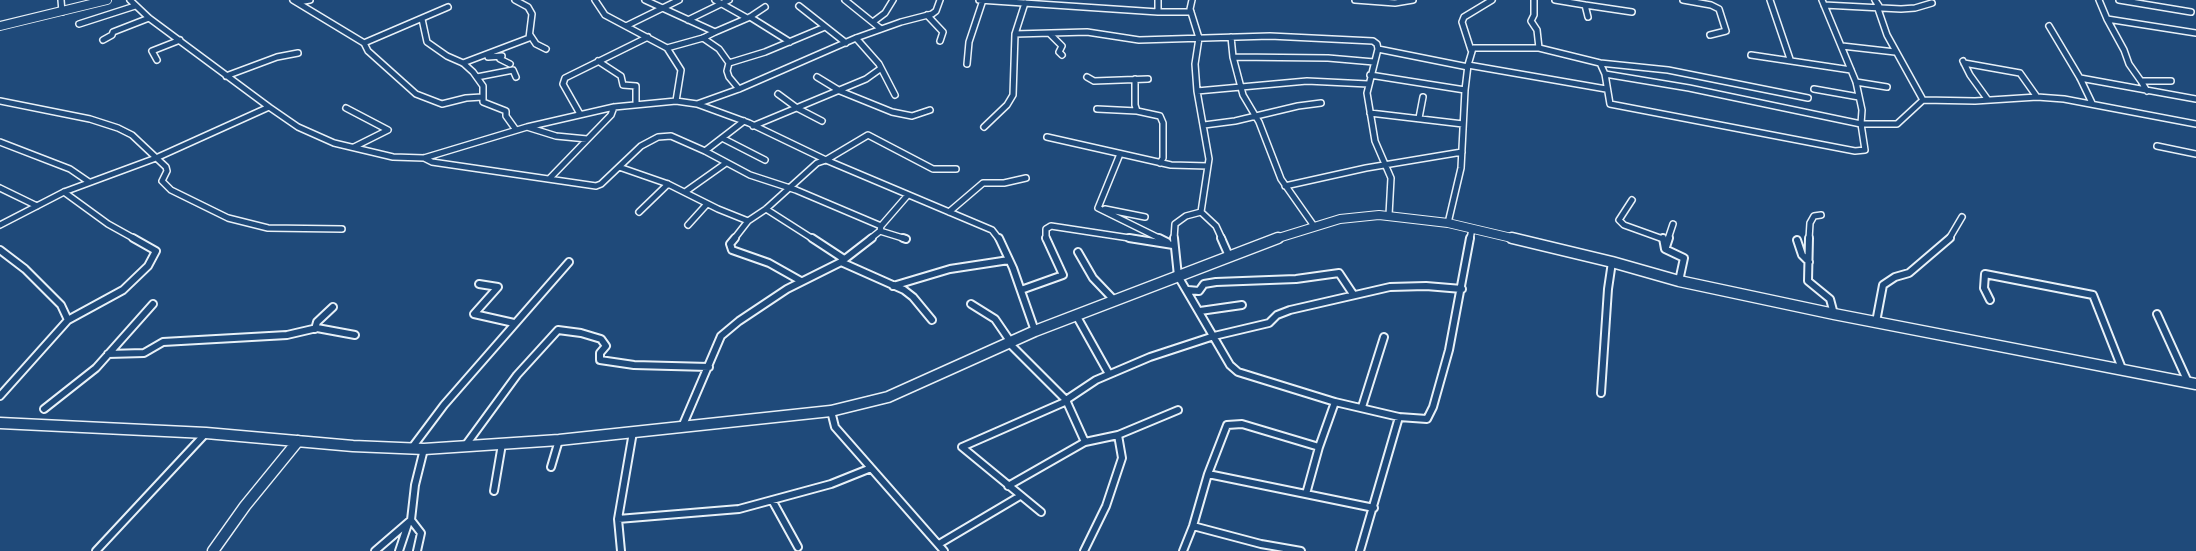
<!DOCTYPE html>
<html>
<head>
<meta charset="utf-8">
<style>
	body { margin:0 }
	canvas { display:block; background:#1f4a7a }
</style>
</head>
<body>
<canvas width="2196" height="551"></canvas>
<script>
const context = document.querySelector('canvas').getContext('2d');
context.lineJoin = 'round';
function toPath(rows) {
  const path = new Path2D();
  for (const r of rows) {
    path.moveTo(r[0], r[1]);
    for (let i = 2; i < r.length; i += 2) path.lineTo(r[i], r[i + 1]);
  }
  return path;
}
function stroke(path, color, width, dash) {
  context.strokeStyle = color;
  context.lineWidth = width;
  context.lineCap = dash ? 'butt' : 'round';
  context.setLineDash(dash || []);
  context.stroke(path);
}
const streetFar1 = toPath([
	[61,0,62,12],
	[130,0,149,18,269,107,298,127,334,143,393,157,424,158,527,127,614,107,676,101,697,104,749,123,826,160,992,230,999,239],
	[293,0,364,43,448,7],
	[595,0,605,15,667,48,681,70,676,101],
	[645,0,715,32,750,17,765,7],
	[715,0,747,18],
	[845,0,881,29],
	[979,0,1158,12,1191,12],
	[1158,0,1158,12],
	[1355,0,1395,3,1413,0],
	[1534,0,1534,15,1531,21,1537,30,1539,48],
	[1555,0,1585,5,1588,17],
	[1683,0,1711,5,1719,9,1726,31,1710,35],
	[1770,0,1790,59],
	[2099,0,2107,19,2196,33],
	[2119,0,2191,12],
	[298,2,310,0],
	[1585,5,1632,12],
	[1824,5,1901,9,1915,8,1932,3],
	[799,6,846,43],
	[927,15,943,32,940,41],
	[750,17,790,42],
	[422,19,427,42,447,56,463,63,473,72,483,86,483,102,506,111,506,116,516,130],
	[2107,19,2124,50,2129,64,2141,81],
	[688,20,729,0],
	[873,22,885,13,893,0],
	[79,24,135,6],
	[626,26,679,0],
	[2049,26,2080,78,2092,103],
	[1015,34,1087,32,1139,40,1270,36,1373,41,1377,44,1378,49,1367,93,1375,141,1391,178,1389,215],
	[1050,34,1062,46,1059,52,1062,55],
	[530,35,536,44,546,49],
	[1231,37,1233,57,1243,95,1259,122,1281,179,1314,226],
	[703,38,719,49,729,63,727,71,729,77,739,89],
	[856,38,879,64,895,95],
	[103,40,112,35,113,32,149,18],
	[364,43,368,51,416,94,442,104,466,98,482,97],
	[1842,46,1895,52],
	[667,48,703,38,715,32],
	[1378,49,1468,67],
	[1471,50,1462,22,1464,17,1492,0],
	[1751,55,1851,70],
	[488,57,502,56,500,59,510,64],
	[1233,57,1328,58,1374,62],
	[157,60,152,51,180,40],
	[598,61,621,76,623,85,636,86,636,104],
	[1963,61,1970,75,1988,100],
	[463,63,529,38,532,14,528,7,515,0],
	[729,63,765,52,825,27],
	[1600,63,1668,70,1808,98],
	[1964,63,2020,73,2037,97],
	[967,64,969,42,983,0],
	[1468,65,1606,89],
	[1605,74,1689,88,1861,124,1897,124,1923,100,1887,35,1877,6,1879,6,1875,0],
	[1370,75,1465,90],
	[226,76,277,57,298,53],
	[477,77,513,70,516,77],
	[817,77,840,91,892,112,912,116,930,110],
	[1087,77,1094,81,1148,79],
	[2080,78,2196,99],
	[1135,79,1135,105,1137,111],
	[1856,82,1887,87],
	[1814,89,1859,97],
	[1197,91,1307,81,1368,84],
	[2147,91,2141,81,2171,81],
	[778,94,797,108,822,121],
	[1923,100,1975,101,2037,97,2064,99,2196,124],
	[0,101,90,119,118,128,132,135,166,167,167,171,162,181,171,190,228,218,268,228,342,229],
	[697,104,739,89,856,38,901,22,932,14,936,11,940,0],
	[346,108,388,130,354,147],
	[1097,109,1137,111,1160,116,1163,123,1163,158,1160,163],
	[1370,113,1463,124],
	[580,114,563,84,565,78,648,37],
	[1419,118,1423,97],
	[1204,125,1235,121,1298,106,1321,103],
	[753,126,866,79,880,69],
	[527,127,556,136,587,139],
	[984,127,1007,105,1013,95,1015,34,1025,3],
	[1047,137,1171,165,1208,166],
	[722,138,765,160],
	[0,142,70,169,89,182],
	[2157,146,2196,154],
	[705,151,744,121],
	[1120,154,1098,208,1161,239],
	[424,158,432,162,596,186,601,184,641,146,658,137,671,136,705,151,750,175,796,190,881,226],
	[619,167,668,184,718,209,748,221,766,209,817,163,826,160,868,135,933,169,956,169],
	[550,178,611,115,614,107],
	[1285,186,1366,168,1462,152],
	[0,188,37,206],
	[64,192,108,224,135,239],
	[685,192,726,163],
	[1632,200,1619,220,1624,225,1663,239],
	[766,209,813,239],
	[1105,209,1145,217],
	[639,212,668,184],
	[949,212,983,183,1004,183,1026,178],
	[1201,212,1216,226,1222,239],
	[1448,223,1461,168,1465,90,1468,65,1473,48,1539,48,1600,63,1605,74,1610,104,1855,151,1865,150,1861,124,1862,110,1856,82,1822,0],
	[0,225,64,192,156,158,269,107],
	[688,225,707,204],
	[880,231,906,239],
	[734,239,748,221],
	[870,239,880,231,881,226,907,196],
	[1046,239,1046,229,1051,226,1136,239],
	[1174,239,1175,224,1186,216,1201,212,1209,159,1197,91,1195,64,1199,38,1190,9,1192,0],
	[1470,239,1472,229],
	[1668,239,1673,224],
	[1809,239,1810,223,1814,216,1821,215],
	[1949,239,1962,217]
]);
const street = toPath([
	[735,238,730,244,732,250,769,263,801,281],
	[812,238,844,259],
	[903,238,906,239],
	[999,238,1013,268,1035,331],
	[1129,238,1173,245],
	[1159,238,1167,242],
	[1174,238,1178,276,1230,365,1238,372,1335,402,1399,417,1427,419,1433,407,1449,350,1470,238],
	[1221,238,1229,256],
	[1663,238,1665,249,1684,258,1679,281],
	[1809,238,1808,281,1830,299,1834,314],
	[1797,240,1802,255,1809,262],
	[1666,247,1669,238],
	[0,250,25,269,61,305,68,320,0,396],
	[1078,252,1093,278,1114,300],
	[841,262,904,290,913,297,932,320],
	[479,284,498,287,474,314,514,323],
	[893,286,950,269,1009,260],
	[1021,290,1063,275,1046,238],
	[1188,290,1199,291,1204,284,1216,282,1296,279,1339,273,1353,294],
	[1990,300,1984,288,1985,274,2093,295,2123,371],
	[971,304,995,319,1008,338,1009,343,1066,400,1085,442],
	[1200,311,1242,305],
	[2157,314,2188,382],
	[1076,315,1109,374],
	[68,320,123,290,148,266,156,251,133,238],
	[1876,322,1883,285,1895,277,1909,273,1950,238],
	[315,329,317,322,333,307],
	[108,354,144,353,163,342,287,335,317,328,355,335],
	[1601,393,1608,289,1612,262],
	[1066,400,1096,380,1150,357,1214,336,1269,323,1277,315,1290,310,1390,287,1426,286,1462,289],
	[1362,407,1384,337],
	[44,409,96,368,153,304],
	[831,411,835,427,944,551],
	[682,427,721,336,739,321,787,289,841,262,872,238],
	[1118,435,1178,410],
	[465,446,517,375,558,330,581,333,601,339,606,346,600,353,600,360,634,365,709,367],
	[411,449,444,405,569,262],
	[551,467,559,440],
	[1208,474,1374,508],
	[1008,486,1085,442,1118,435,1122,458,1106,506,1084,551],
	[494,491,502,444],
	[1306,494,1319,447,1335,402],
	[772,500,798,547],
	[1041,512,962,447,1067,401],
	[618,519,739,509,831,484,871,468],
	[411,520,421,533,417,551],
	[1193,526,1261,544,1301,551],
	[939,544,1020,496],
	[96,551,206,433],
	[375,551,411,520,415,485,424,449],
	[399,551,408,524],
	[621,551,618,519,633,432],
	[1183,551,1193,526,1208,474,1227,425,1242,424,1319,447],
	[1360,551,1399,417]
]);
const secondaryFar1 = toPath([
	[0,26,107,0],
	[1275,239,1340,219,1379,215,1448,223,1516,239]
]);
const secondary = toPath([
	[1512,238,1612,262,1679,281,1834,314,2196,384],
	[0,423,206,433,353,446,424,449,559,440,831,411,888,397,1035,331,1278,238],
	[213,551,245,506,298,441]
]);
stroke(streetFar1, '#e8f1f8', 8);
stroke(street, '#e8f1f8', 10);
stroke(secondaryFar1, '#e8f1f8', 10);
stroke(secondary, '#e8f1f8', 13);
stroke(streetFar1, '#1f4a7a', 5);
stroke(street, '#1f4a7a', 6);
stroke(secondaryFar1, '#1f4a7a', 8);
stroke(secondary, '#1f4a7a', 10);
</script>
</body>
</html>
